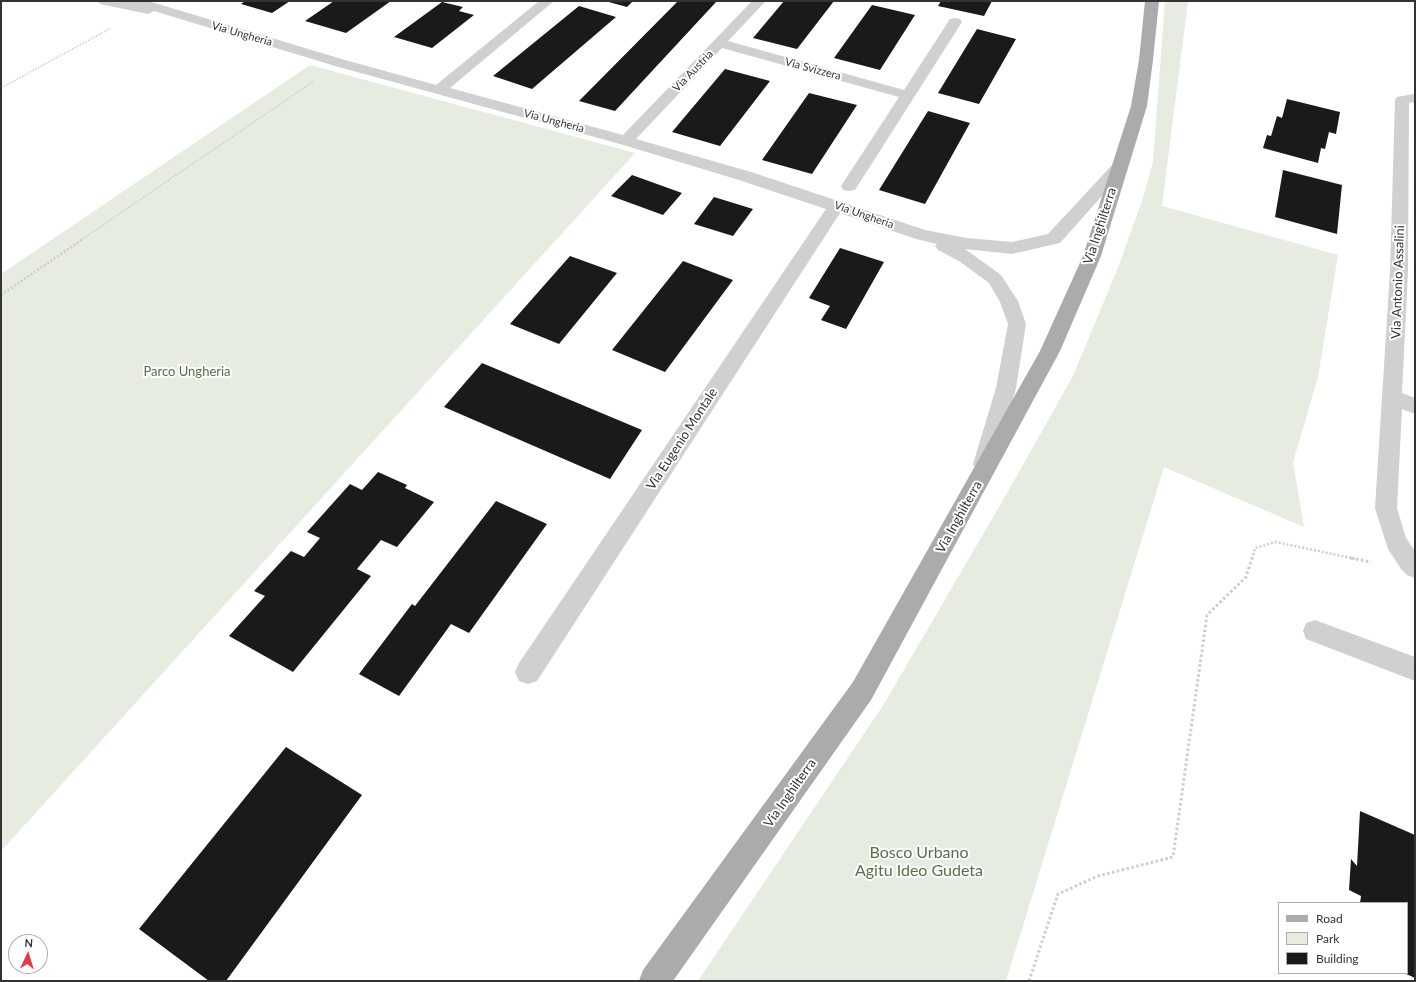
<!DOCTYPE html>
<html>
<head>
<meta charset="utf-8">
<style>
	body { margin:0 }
	#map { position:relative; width:1416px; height:982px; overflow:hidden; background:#fff; font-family:Lato,sans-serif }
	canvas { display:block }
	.frame { position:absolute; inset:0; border:2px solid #333; pointer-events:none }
	.legend { position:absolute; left:1278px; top:902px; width:130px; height:72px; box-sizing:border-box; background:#fff; border:1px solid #adadad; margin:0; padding:5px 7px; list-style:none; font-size:12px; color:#333 }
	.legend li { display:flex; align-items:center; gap:8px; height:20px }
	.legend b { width:20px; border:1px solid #adadad }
	.north { position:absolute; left:8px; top:934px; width:40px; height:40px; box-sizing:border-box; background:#fff; border:1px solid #adadad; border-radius:50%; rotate:4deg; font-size:11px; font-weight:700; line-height:16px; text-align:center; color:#333 }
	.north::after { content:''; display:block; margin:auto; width:14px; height:18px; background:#e63946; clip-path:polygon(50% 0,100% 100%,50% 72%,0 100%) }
</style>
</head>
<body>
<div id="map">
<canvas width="1416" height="982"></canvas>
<div class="frame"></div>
<ul class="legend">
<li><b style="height:5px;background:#ababab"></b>Road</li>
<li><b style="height:11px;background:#e6ecdf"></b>Park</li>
<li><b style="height:11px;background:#1a1a1a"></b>Building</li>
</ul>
<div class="north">N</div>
</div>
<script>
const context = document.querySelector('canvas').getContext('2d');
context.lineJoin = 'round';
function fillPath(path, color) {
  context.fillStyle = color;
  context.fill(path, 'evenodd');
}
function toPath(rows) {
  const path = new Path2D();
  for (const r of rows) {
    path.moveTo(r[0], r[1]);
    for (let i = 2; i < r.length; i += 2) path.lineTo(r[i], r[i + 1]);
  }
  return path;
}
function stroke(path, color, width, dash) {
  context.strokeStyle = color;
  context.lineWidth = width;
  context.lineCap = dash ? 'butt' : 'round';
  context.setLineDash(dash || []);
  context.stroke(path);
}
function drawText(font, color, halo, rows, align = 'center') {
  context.font = font + ' Lato,sans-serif';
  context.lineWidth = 4;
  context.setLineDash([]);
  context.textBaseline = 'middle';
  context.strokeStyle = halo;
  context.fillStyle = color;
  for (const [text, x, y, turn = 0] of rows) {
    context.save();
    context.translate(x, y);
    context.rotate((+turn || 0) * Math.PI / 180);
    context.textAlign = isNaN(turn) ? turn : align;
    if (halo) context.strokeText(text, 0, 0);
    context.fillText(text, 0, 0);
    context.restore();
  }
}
fillPath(toPath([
	[1165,1,1188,1,1162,206,1338,255,1318,377,1293,462,1304,527,1164,467,1006,981,698,981,884,704,1006,495,1073,376,1119,265,1142,201,1153,162],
	[310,65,635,153,1,851,1,274]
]), '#e6ecdf');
fillPath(toPath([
	[245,1,290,1,272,13,241,4],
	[334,1,391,1,346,33,305,21],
	[605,1,633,1,627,7],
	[678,1,717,1,615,111,579,101],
	[784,1,834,1,797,49,753,38],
	[941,1,992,1,984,16,938,6],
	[442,2,463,7,459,11,474,15,432,48,394,37],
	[872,5,915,15,880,70,834,58],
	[579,6,616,17,532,89,493,76],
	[977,29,1016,39,979,104,938,93],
	[725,69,770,81,720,146,672,132],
	[809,93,857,105,812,174,762,160],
	[1287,99,1340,112,1336,134,1329,132,1325,149,1321,148,1318,163,1263,148,1267,135,1271,136,1277,116,1282,118],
	[928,111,970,123,925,204,879,190],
	[1283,170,1342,185,1337,234,1275,217],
	[632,175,682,193,663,215,611,196],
	[714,197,753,209,733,236,694,224],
	[840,248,884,262,846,329,821,320,830,306,809,298],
	[570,256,617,273,559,344,510,324],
	[683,261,733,280,665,372,612,350],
	[482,363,642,430,610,479,444,407],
	[378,472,407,485,405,488,434,502,397,547,381,540,357,569,371,576,293,672,229,636,265,596,254,591,291,551,304,557,320,538,307,532,350,484,362,490],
	[496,501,547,524,469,633,451,624,399,696,359,674,412,604,415,606],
	[286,747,362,795,226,981,209,981,139,929],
	[1360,811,1415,835,1415,978,1404,973,1407,973,1407,903,1360,903,1361,896,1349,890,1351,859,1357,866]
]), '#1a1a1a');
stroke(toPath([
	[1,88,111,28],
	[81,240,314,81]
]), '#cdcdcd', 1.5, [1.5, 1.5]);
stroke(toPath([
	[1,295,83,239],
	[1252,559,1255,548,1276,542,1356,559]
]), '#cdcdcd', 2.5, [2, 2]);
stroke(toPath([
	[1351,558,1371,562],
	[1029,981,1058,894,1098,876,1173,857,1207,615,1246,577,1252,558]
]), '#cdcdcd', 3, [2.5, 2.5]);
fillPath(toPath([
	[98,1,148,1,345,60,436,85,539,1,554,1,450,88,623,135,752,1,766,1,728,41,904,90,950,19,955,18,960,19,962,22,855,190,849,191,843,190,841,186,899,97,722,48,636,139,751,172,925,230,967,238,1012,242,1048,234,1113,164,1119,163,1125,164,1127,168,1060,243,1012,254,965,249,1001,275,1018,301,1026,324,1016,388,995,464,992,470,984,473,976,470,973,464,996,388,1008,324,1000,302,989,283,959,261,938,250,935,246,937,244,916,239,840,213,537,681,528,684,519,681,515,672,519,663,826,209,739,180,620,144,335,66,154,11,148,14,100,4,98,1],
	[1414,94,1415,102,1409,103,1408,271,1402,393,1415,398,1415,414,1402,409,1397,508,1406,538,1415,551,1415,578,1407,575,1401,569,1388,549,1375,508,1390,271,1395,100,1397,97,1414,94],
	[1315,620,1415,657,1415,681,1306,639,1303,631,1306,623,1315,620]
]), '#d0d0d0');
fillPath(toPath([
	[1145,1,1159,1,1153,60,1147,106,1101,256,1060,351,871,700,673,981,639,981,643,970,853,682,1040,351,1083,256,1131,106,1139,60,1145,1]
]), '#ababab');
drawText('11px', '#333', '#fff', [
	["Via Ungheria",242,34,16],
	["Via Svizzera",813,69,15],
	["Via Austria",693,71,-46],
	["Via Ungheria",554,121,15],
	["Via Ungheria",864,215,19]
]);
drawText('13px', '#333', '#fff', [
	["Via Inghilterra",1100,226,-72],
	["Via Antonio Assalini",1398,282,-88],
	["Via Eugenio Montale",682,439,-57],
	["Via Inghilterra",959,517,-61],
	["Via Inghilterra",790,793,-55]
]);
drawText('13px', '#56703f', '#fff', [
	["Parco Ungheria",187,372]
]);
drawText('16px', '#56703f', '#fff', [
	["Bosco Urbano",919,853],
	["Agitu Ideo Gudeta",919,871]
]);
</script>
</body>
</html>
